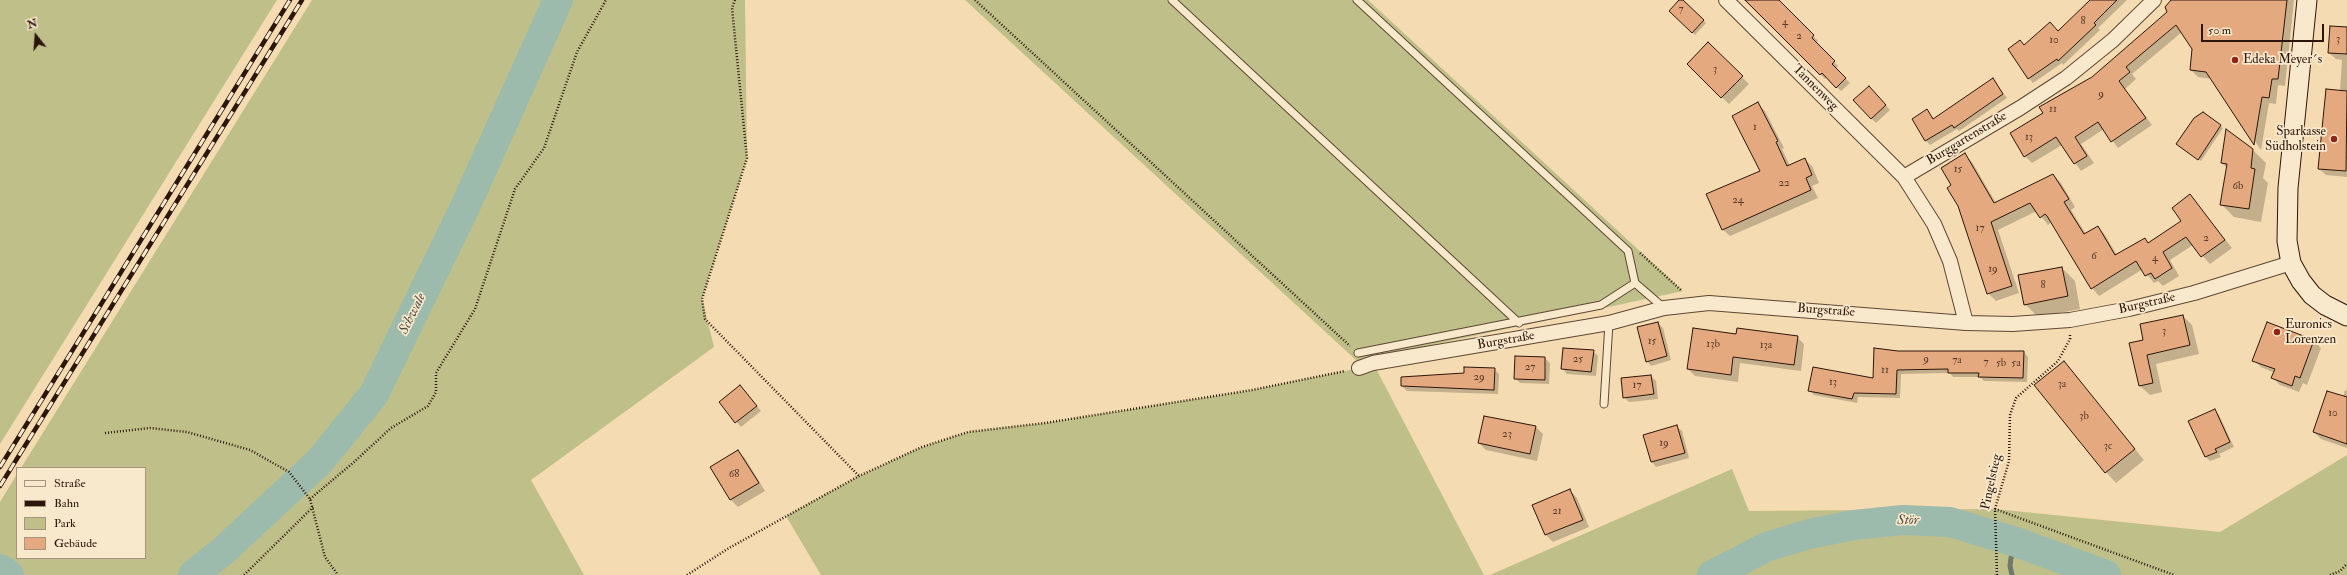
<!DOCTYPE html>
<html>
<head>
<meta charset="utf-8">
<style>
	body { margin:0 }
	#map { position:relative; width:2347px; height:575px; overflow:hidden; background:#f5dbb1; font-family:"IM FELL Double Pica",serif }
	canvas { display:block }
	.legend { position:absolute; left:16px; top:467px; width:130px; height:92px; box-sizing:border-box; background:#f8e8cc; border:1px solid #a6947f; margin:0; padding:5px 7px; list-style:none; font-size:12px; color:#2c160b }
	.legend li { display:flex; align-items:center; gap:8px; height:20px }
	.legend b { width:20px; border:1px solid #a6947f }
	.north { position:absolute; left:16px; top:16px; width:40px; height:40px; -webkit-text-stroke:3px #f8e8cc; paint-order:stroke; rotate:343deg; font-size:11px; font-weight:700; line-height:16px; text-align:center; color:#2c160b }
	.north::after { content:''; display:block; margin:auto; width:14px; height:18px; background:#2c160b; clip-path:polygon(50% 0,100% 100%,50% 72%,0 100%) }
	.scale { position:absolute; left:2201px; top:24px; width:123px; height:18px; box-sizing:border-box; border:2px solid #2c160b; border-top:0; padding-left:5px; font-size:12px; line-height:14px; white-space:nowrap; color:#2c160b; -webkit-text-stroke:3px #f8e8cc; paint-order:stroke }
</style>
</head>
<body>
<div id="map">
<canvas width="2347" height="575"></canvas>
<ul class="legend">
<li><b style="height:5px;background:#f8e8cc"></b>Straße</li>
<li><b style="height:5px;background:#2c160b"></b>Bahn</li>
<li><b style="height:11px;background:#bfbf89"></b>Park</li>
<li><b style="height:11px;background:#e4a97e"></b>Gebäude</li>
</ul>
<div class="north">N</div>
<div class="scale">50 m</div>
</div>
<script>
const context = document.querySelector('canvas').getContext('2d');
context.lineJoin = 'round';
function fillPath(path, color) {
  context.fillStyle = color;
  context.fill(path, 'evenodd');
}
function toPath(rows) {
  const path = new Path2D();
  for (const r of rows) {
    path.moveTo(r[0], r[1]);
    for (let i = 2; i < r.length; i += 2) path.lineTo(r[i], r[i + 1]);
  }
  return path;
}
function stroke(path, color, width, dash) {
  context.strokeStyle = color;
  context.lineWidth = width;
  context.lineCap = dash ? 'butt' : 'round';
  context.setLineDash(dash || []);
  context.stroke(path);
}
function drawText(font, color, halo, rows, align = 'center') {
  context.font = font + ' "IM FELL Double Pica",serif';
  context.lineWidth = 3.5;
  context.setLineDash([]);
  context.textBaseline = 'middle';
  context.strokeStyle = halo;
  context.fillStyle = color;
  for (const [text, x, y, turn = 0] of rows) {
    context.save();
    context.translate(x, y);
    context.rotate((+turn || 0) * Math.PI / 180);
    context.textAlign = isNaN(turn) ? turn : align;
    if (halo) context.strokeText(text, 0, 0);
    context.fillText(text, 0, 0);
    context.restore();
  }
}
fillPath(toPath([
	[0,0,277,0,0,444],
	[312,0,745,0,747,158,702,299,714,347,531,480,584,575,0,575,0,502,17,474,17,558,145,558,145,468,21,468],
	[965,0,1368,0,1683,291,1357,361],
	[1373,363,1484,575,821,575,786,516,859,476,922,447,968,432,1045,423,1252,390,1359,368],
	[2347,455,2347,575,1490,575,1732,469,1749,511,1995,509,2220,532]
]), '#bfbf89');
fillPath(toPath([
	[1681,0,1706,23,1695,35,1670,11],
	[1744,0,1776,0,1818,41,1816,43,1838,66,1836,69,1850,83,1841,91,1827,77,1825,79],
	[2091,0,2127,0,2098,28,2100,30,2063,65,2062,63,2033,83,2029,78,2025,46,2058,33],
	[2173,0,2294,0,2285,86,2278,85,2276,104,2269,103,2261,150,2212,79,2198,77,2191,70,2193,49,2182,32,2132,74,2136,79,2125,89,2152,125,2118,148,2104,129,2081,144,2094,163,2081,171,2062,145,2032,163,2025,156,2011,133,2044,113,2093,78,2169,12],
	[2331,27,2347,27,2347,177,2326,175,2319,169,2340,91,2342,60,2336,59,2329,53],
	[1708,44,1749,84,1729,104,1688,64],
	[1993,80,2007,98,1959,131,1957,129,1930,145,1926,141,1913,119,1927,111,1934,119],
	[1874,92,1890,110,1876,123,1871,118],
	[1758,104,1765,111,1784,148,1782,149,1790,166,1804,159,1812,166,1819,183,1812,186,1818,198,1730,236,1722,229,1761,171],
	[2203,113,2223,128,2201,161,2179,146],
	[2253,150,2266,163,2263,178,2268,183,2261,222,2234,217,2221,204,2227,168,2222,163],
	[1965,155,1972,162,1996,203,2053,175,2061,183,2075,207,2071,210,2086,234,2098,227,2105,235,2117,255,2145,240,2149,243,2183,221,2190,196,2232,248,2210,264,2193,245,2170,260,2179,276,2163,286,2158,281,2154,283,2143,269,2099,296,2092,288,2052,222,2048,225,2037,211,1998,230,2019,293,1996,301,1988,293,1953,186],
	[2062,268,2075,281,2080,309,2038,317,2025,304],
	[2183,316,2192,325,2199,354,2156,364,2162,392,2150,395,2140,386,2130,344,2145,340],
	[1658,323,1663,328,1671,360,1651,366,1647,361],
	[1737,335,1797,337,1804,344,1801,371,1740,363,1738,382,1695,376,1688,369],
	[2314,341,2321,348,2307,385,2303,383,2299,392,2280,385,2273,378,2275,373,2261,367,2254,360],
	[1593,351,1598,356,1596,376,1567,374,1563,369],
	[1898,352,2024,352,2028,357,2027,382,1984,381,1980,377,1953,377,1950,373,1901,374,1900,398,1858,397,1857,403,1814,395,1809,390,1874,379],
	[1545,358,1550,363,1549,384,1520,383,1515,378],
	[2064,363,2144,460,2116,483,2106,472],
	[1494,369,1499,374,1498,394,1407,391,1402,386],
	[1651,376,1656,381,1658,399,1629,402,1624,397],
	[2345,390,2347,391,2347,448,2321,439,2314,432,2343,397],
	[745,391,761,411,741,427,720,402],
	[2215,410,2219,415,2234,447,2219,454,2221,457,2210,461,2206,457],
	[1536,427,1543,434,1537,461,1486,450,1479,443],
	[1677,427,1682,431,1689,458,1656,467,1652,462,1644,435],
	[738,451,745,458,765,491,738,507,731,500,712,468],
	[1570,490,1577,498,1589,527,1553,542,1546,535,1534,505]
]), '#0003');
stroke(toPath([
	[2012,575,2010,566,2011,558,2016,542]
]), '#6f796c', 5);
stroke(toPath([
	[0,569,9,575],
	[193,575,223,551,320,461,374,394,465,207,558,0],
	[1712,575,1766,547,1809,534,1854,525,1903,520,1950,522,2016,542,2106,575]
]), '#9cbbac', 30);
const building = toPath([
	[1679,0,1683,0,1704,20,1692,33,1669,11,1679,0],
	[1745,0,1779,0,1814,35,1812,38,1835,61,1832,64,1846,78,1836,88,1822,73,1820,75,1745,0],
	[2090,0,2117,0,2094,23,2096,25,2058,61,2057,59,2028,79,2008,49,2020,40,2024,45,2050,22,2058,31,2090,0],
	[2171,0,2287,0,2278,79,2272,79,2269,98,2262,97,2254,145,2206,72,2190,70,2192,49,2176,25,2126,67,2130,72,2119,81,2146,118,2111,142,2098,122,2075,137,2087,156,2074,164,2056,137,2024,157,2010,133,2043,113,2039,107,2092,77,2167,12,2165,7,2171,0],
	[2330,26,2347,27,2347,54,2328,53,2330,26],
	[1708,42,1743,76,1721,98,1687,64,1708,42],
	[1993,78,2003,94,1954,128,1952,125,1925,141,1912,119,1927,109,1933,119,1993,78],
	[1869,86,1886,105,1871,119,1853,100,1869,86],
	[2326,89,2347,91,2346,171,2318,169,2326,89],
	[1758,102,1778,141,1776,142,1787,166,1805,158,1812,175,1806,178,1811,190,1722,230,1706,194,1760,171,1732,116,1758,102],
	[2203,112,2221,125,2198,160,2176,144,2194,118,2203,112],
	[2226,129,2253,149,2251,168,2255,169,2249,209,2220,205,2227,164,2221,163,2226,129],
	[1965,153,1994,203,2053,174,2069,199,2064,202,2084,234,2098,226,2115,255,2145,238,2148,243,2181,221,2172,208,2190,194,2225,240,2201,257,2186,237,2163,252,2172,268,2155,279,2151,273,2145,276,2136,261,2091,289,2047,216,2045,214,2040,218,2030,203,1991,222,2012,286,1987,294,1958,206,1947,188,1951,185,1941,168,1965,153],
	[2062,267,2068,296,2024,305,2018,275,2062,267],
	[2183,315,2190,345,2147,355,2153,383,2139,386,2129,343,2143,340,2140,324,2183,315],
	[1658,322,1667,356,1646,362,1637,327,1658,322],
	[2267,322,2314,340,2300,378,2295,376,2292,386,2271,378,2275,369,2252,361,2267,322],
	[1693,328,1736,334,1737,328,1798,336,1794,365,1733,357,1731,375,1687,369,1693,328],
	[1563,348,1594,350,1591,372,1561,369,1563,348],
	[1874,348,1898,351,2024,351,2023,378,1978,377,1979,373,1948,373,1948,369,1897,370,1896,394,1854,393,1852,399,1808,391,1813,367,1873,378,1874,348],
	[1515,356,1545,357,1545,380,1514,379,1515,356],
	[2064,361,2135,449,2105,473,2034,385,2064,361],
	[1464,367,1495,368,1494,390,1401,386,1401,377,1464,373,1464,367],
	[1651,375,1654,394,1623,398,1621,378,1651,375],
	[740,385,757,406,735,423,719,402,740,385],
	[2327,391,2347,397,2347,444,2313,432,2327,391],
	[2215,409,2230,442,2215,449,2217,452,2205,457,2188,421,2215,409],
	[1484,416,1536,426,1530,454,1478,443,1484,416],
	[1677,425,1685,453,1651,462,1643,435,1677,425],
	[738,450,759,483,730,500,710,467,738,450],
	[1570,489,1583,520,1545,535,1532,505,1570,489]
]);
fillPath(building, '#e4a97e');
stroke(building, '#2c160b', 1);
const lane = toPath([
	[1172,0,1519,323],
	[1357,0,1628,251,1635,283],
	[1358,353,1601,305,1635,283,1664,308],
	[1604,404,1609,323]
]);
const street = toPath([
	[1726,0,1904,177],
	[1966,323,1950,261,1934,224,1904,177,2020,108,2066,78,2113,40,2154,0],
	[1359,368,1373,363,1609,323,1664,308,1709,303,1966,323,2013,324,2070,320,2129,309,2194,293,2291,263]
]);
const secondary = toPath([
	[2307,0,2288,188,2287,241,2291,263,2301,281,2312,295,2325,305,2347,316]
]);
stroke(lane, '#5e4734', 9);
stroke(street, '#5e4734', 16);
stroke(secondary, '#2c160b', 21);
stroke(toPath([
	[735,0,732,8,747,158,702,299,705,319,859,476],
	[975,0,1350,346],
	[1640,253,1682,291],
	[105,433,150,428,187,432,250,450,289,472,310,499,325,557,338,575],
	[310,499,354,462,391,428,428,406,436,392,436,373,475,309,515,189,544,148,577,52,606,0],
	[1995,509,2174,575],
	[244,575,313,507],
	[687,575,729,548,859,476,922,447,968,432,1045,423,1252,390,1345,371],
	[1997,575,1995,509,2009,461,2010,415,2016,398,2058,361,2070,339,2070,334],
	[2330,575,2340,571,2347,564]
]), '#2c160b', 2.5, [1, 2]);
stroke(lane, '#f8e8cc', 7);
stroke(street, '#f8e8cc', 14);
stroke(secondary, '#f8e8cc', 19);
const rail = toPath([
	[0,467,290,0],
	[0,486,302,0]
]);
stroke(rail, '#2c160b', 4.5);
stroke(rail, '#f8e8cc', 3, [9]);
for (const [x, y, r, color] of [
	[2235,60,4,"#8f2418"],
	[2334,139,4,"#8f2418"],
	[2277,332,4,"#8f2418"]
]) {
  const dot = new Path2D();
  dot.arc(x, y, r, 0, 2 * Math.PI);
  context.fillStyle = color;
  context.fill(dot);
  stroke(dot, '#f8e8cc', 1.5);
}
drawText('11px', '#5a3b28', null, [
	["7",1681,10],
	["8",2083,22],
	["4",1785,23],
	["2",1799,37],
	["3",2338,40],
	["10",2054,41],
	["3",1715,70],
	["9",2101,95],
	["11",2053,110],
	["1",1755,128],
	["13",2029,138],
	["15",1958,170],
	["22",1784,184],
	["6b",2238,187],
	["24",1738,201],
	["17",1980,229],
	["2",2206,239],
	["6",2094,257],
	["4",2155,259],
	["19",1993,270],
	["8",2043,286],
	["3",2164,332],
	["15",1652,342],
	["13b",1713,345],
	["13a",1766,346],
	["25",1578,360],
	["9",1926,360],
	["7a",1957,361],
	["7",1986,363],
	["5b",2001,364],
	["5a",2016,364],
	["27",1530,368],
	["11",1885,371],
	["29",1479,378],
	["13",1833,383],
	["3a",2062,385],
	["17",1637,386],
	["10",2333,414],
	["3b",2084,417],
	["23",1507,435],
	["19",1664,444],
	["3c",2108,447],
	["68",734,475],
	["21",1557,512]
]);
drawText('13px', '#2c160b', '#f8e8cc', [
	["Edeka Meyer´s",2243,60],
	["Sparkasse",2326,132,"right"],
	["Südholstein",2326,147,"right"],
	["Euronics",2285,325],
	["Lorenzen",2285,340]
], 'left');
drawText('13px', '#2c160b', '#f8e8cc', [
	["Tannenweg",1815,88,45],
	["Burggartenstraße",1967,139,-31],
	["Burgstraße",2147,304,-13],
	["Burgstraße",1826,311,4],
	["Burgstraße",1506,341,-10],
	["Pingelstieg",1992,482,-78]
]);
drawText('italic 14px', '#535043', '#f8e8cc', [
	["Schwale",413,314,-64],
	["Stör",1908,521,-1]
]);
</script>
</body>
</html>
